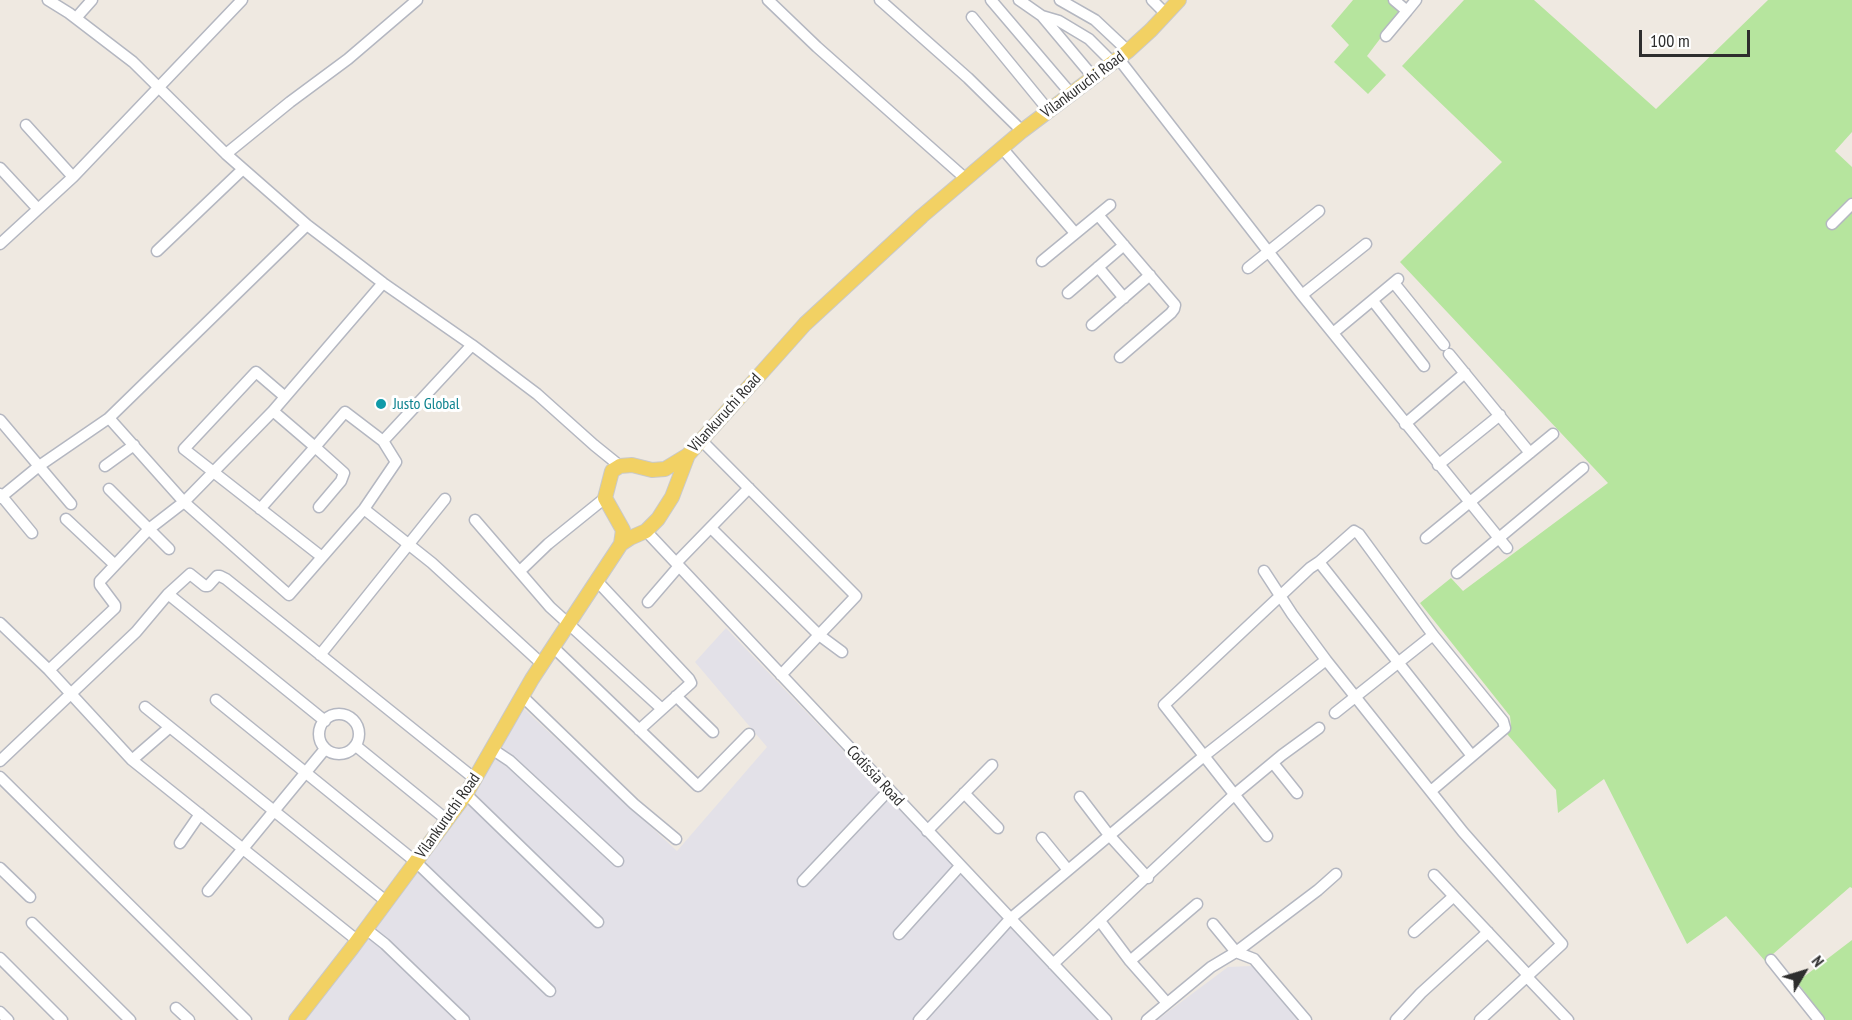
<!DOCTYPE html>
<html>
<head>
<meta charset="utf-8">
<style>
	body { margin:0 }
	#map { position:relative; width:1852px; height:1020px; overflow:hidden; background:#efe9e1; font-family:"PT Sans Narrow",sans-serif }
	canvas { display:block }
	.north { position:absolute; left:1774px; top:942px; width:60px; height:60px; -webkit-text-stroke:4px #fff; paint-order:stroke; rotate:52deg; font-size:16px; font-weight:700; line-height:24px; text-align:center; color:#2e2e2e }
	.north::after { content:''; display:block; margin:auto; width:21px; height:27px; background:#2e2e2e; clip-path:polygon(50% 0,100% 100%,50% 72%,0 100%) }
	.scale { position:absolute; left:1639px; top:30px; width:111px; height:27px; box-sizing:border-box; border:3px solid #2e2e2e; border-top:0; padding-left:8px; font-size:18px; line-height:21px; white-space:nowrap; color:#2e2e2e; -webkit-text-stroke:4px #fff; paint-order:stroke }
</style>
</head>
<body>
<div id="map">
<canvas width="1852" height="1020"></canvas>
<div class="north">N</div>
<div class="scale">100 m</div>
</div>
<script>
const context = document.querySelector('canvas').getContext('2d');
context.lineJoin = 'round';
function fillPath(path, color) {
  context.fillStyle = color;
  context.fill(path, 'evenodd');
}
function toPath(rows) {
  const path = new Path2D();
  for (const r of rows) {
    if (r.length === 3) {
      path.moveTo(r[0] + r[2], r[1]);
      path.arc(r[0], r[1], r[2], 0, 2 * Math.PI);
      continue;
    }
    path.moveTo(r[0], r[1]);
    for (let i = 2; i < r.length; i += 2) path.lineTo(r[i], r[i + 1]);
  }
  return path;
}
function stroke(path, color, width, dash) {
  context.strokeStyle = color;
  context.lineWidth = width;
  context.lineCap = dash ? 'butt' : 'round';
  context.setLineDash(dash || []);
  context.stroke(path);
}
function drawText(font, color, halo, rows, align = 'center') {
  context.font = font + ' "PT Sans Narrow",sans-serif';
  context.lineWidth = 6;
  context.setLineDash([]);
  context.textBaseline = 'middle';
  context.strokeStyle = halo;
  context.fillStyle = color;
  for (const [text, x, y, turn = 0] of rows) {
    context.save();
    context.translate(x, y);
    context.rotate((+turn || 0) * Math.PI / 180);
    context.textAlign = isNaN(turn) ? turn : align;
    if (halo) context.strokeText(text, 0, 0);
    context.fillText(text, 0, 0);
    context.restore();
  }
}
fillPath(toPath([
	[726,628,1100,1020,300,1020,523,708,677,851,767,747,695,662],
	[1252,966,1303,1020,1157,1020,1228,967]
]), '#e3e1e8');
fillPath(toPath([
	[1353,0,1388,0,1401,11,1367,56,1386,75,1368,94,1334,62,1349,45,1331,26],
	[1464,0,1534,0,1656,109,1768,0,1852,0,1852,132,1835,151,1852,167,1852,888,1850,887,1765,961,1726,916,1687,944,1604,779,1558,813,1556,790,1507,734,1511,726,1510,716,1420,603,1451,578,1463,591,1608,483,1400,262,1502,162,1402,66],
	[1852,940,1852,1020,1826,1020,1797,982]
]), '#b6e59e');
const minor = toPath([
	[48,0,69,13,133,62,226,154,307,225,383,283,472,345,537,394,594,445,620,466],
	[768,0,817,47,966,179],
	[880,0,968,78,1022,131],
	[991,0,1072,95],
	[1019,0,1042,16,1094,78],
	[1060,0,1095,20,1128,51],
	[1152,0,1166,14],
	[1394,0,1407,11,1416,0],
	[1042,16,1059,21,1089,39,1113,63],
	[972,17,1049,111],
	[76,18,92,0],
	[1386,36,1407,11],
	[1118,58,1302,295,1507,548],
	[26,125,73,177],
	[1002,148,1075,233],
	[226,154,290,102,348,59,417,0],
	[0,168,38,209],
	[1098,215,1175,305,1174,309,1171,313,1120,357],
	[1832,224,1852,204],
	[307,225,109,418,184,502,289,595,364,509,396,462,383,441,472,345],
	[0,244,73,177,242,0],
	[157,251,243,169],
	[1042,261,1110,205],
	[1098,267,1124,298],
	[1248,268,1319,211],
	[1394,283,1444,345],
	[1068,293,1124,245],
	[1302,295,1366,244],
	[1373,301,1424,366],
	[1092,325,1150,275],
	[1333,333,1398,279],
	[1449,354,1530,453],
	[284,396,256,372,184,449,322,557],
	[273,411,315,447,345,412,383,441],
	[0,420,71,504],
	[1405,424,1465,373],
	[701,440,856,596,781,675],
	[1438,465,1500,415],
	[105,466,134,445],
	[109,489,169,549],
	[0,494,32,533],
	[0,498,39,466,109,418],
	[260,509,315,447,344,473,341,481,319,507],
	[364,509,432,563,542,664],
	[66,519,115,565],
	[475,520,550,607,662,709],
	[711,528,819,635,842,652],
	[646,531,1106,1020],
	[1426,538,1553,434],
	[1319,562,1472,756],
	[676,563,749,488],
	[520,571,548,544,605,498],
	[1264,571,1292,614,1326,660],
	[1457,573,1583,468],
	[597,581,689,679,691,683,639,730],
	[648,602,679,566],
	[0,623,49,670],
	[553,647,698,786,749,734],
	[320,655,445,499],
	[522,696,634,804,676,839],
	[676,696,713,732],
	[216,700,416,862,550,991],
	[145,707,387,902],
	[1335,713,1433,635],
	[339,734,20],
	[325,721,168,594,190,574,205,586,208,586,217,576,220,576,226,579,475,779],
	[356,746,447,820],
	[492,749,510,761,618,861],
	[132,760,170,727],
	[0,761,136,632,168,594],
	[1273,763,1297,793],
	[0,777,246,1020],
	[964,793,998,828],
	[466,794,598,922],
	[1080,797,1109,835,1148,878],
	[927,831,992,765],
	[1267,836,1164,705,1310,568,1319,562,1354,531,1359,534,1433,635,1503,721,1505,728,1431,791],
	[1042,838,1068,870],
	[180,843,200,814],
	[0,868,30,897],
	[1434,875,1529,976],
	[803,881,889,790],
	[208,891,325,749],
	[1100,921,1130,961,1167,1003],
	[32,923,130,1020],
	[1213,924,1236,952,1318,890,1336,874],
	[366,929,385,944,464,1020],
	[1414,932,1454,896],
	[899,934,960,866],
	[358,941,132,760,49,670,115,608,115,605,100,585,100,581,149,529,184,502,273,411,383,283],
	[0,958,62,1020],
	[1771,960,1819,1020],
	[1130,961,1197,904],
	[1053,964,1235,794,1282,755,1319,728],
	[1527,977,1568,1020],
	[176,1008,189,1020],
	[0,1012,8,1020],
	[919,1020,1010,919,1204,756,1326,660,1463,832,1562,944,1480,1020],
	[1147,1020,1211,967,1236,952,1254,959,1306,1020],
	[1396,1020,1421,993,1488,932]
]);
const major = toPath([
	[621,544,630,538,646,531,658,519,672,497,688,455],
	[296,1020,352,948,466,794,532,679,621,544,623,530,605,498,612,471,620,466,632,465,652,470,665,469,688,455,805,324,922,216,1022,131,1128,51,1151,30,1179,0]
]);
stroke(minor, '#b4b7c1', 13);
stroke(major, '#c9c9c9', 16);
stroke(minor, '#fff', 10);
stroke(major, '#f2d163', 14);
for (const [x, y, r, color] of [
	[381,404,6,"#0f9aa8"]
]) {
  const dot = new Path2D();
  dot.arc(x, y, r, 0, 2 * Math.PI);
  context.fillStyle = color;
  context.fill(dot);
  stroke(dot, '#fff', 2);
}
drawText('16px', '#2e2e2e', '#fff', [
	["Vilankuruchi Road",1083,85,-37],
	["Vilankuruchi Road",725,413,-48],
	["Codissia Road",875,776,47],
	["Vilankuruchi Road",448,816,-55]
]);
drawText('16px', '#0d838f', '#fff', [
	["Justo Global",393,404]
], 'left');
</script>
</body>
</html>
